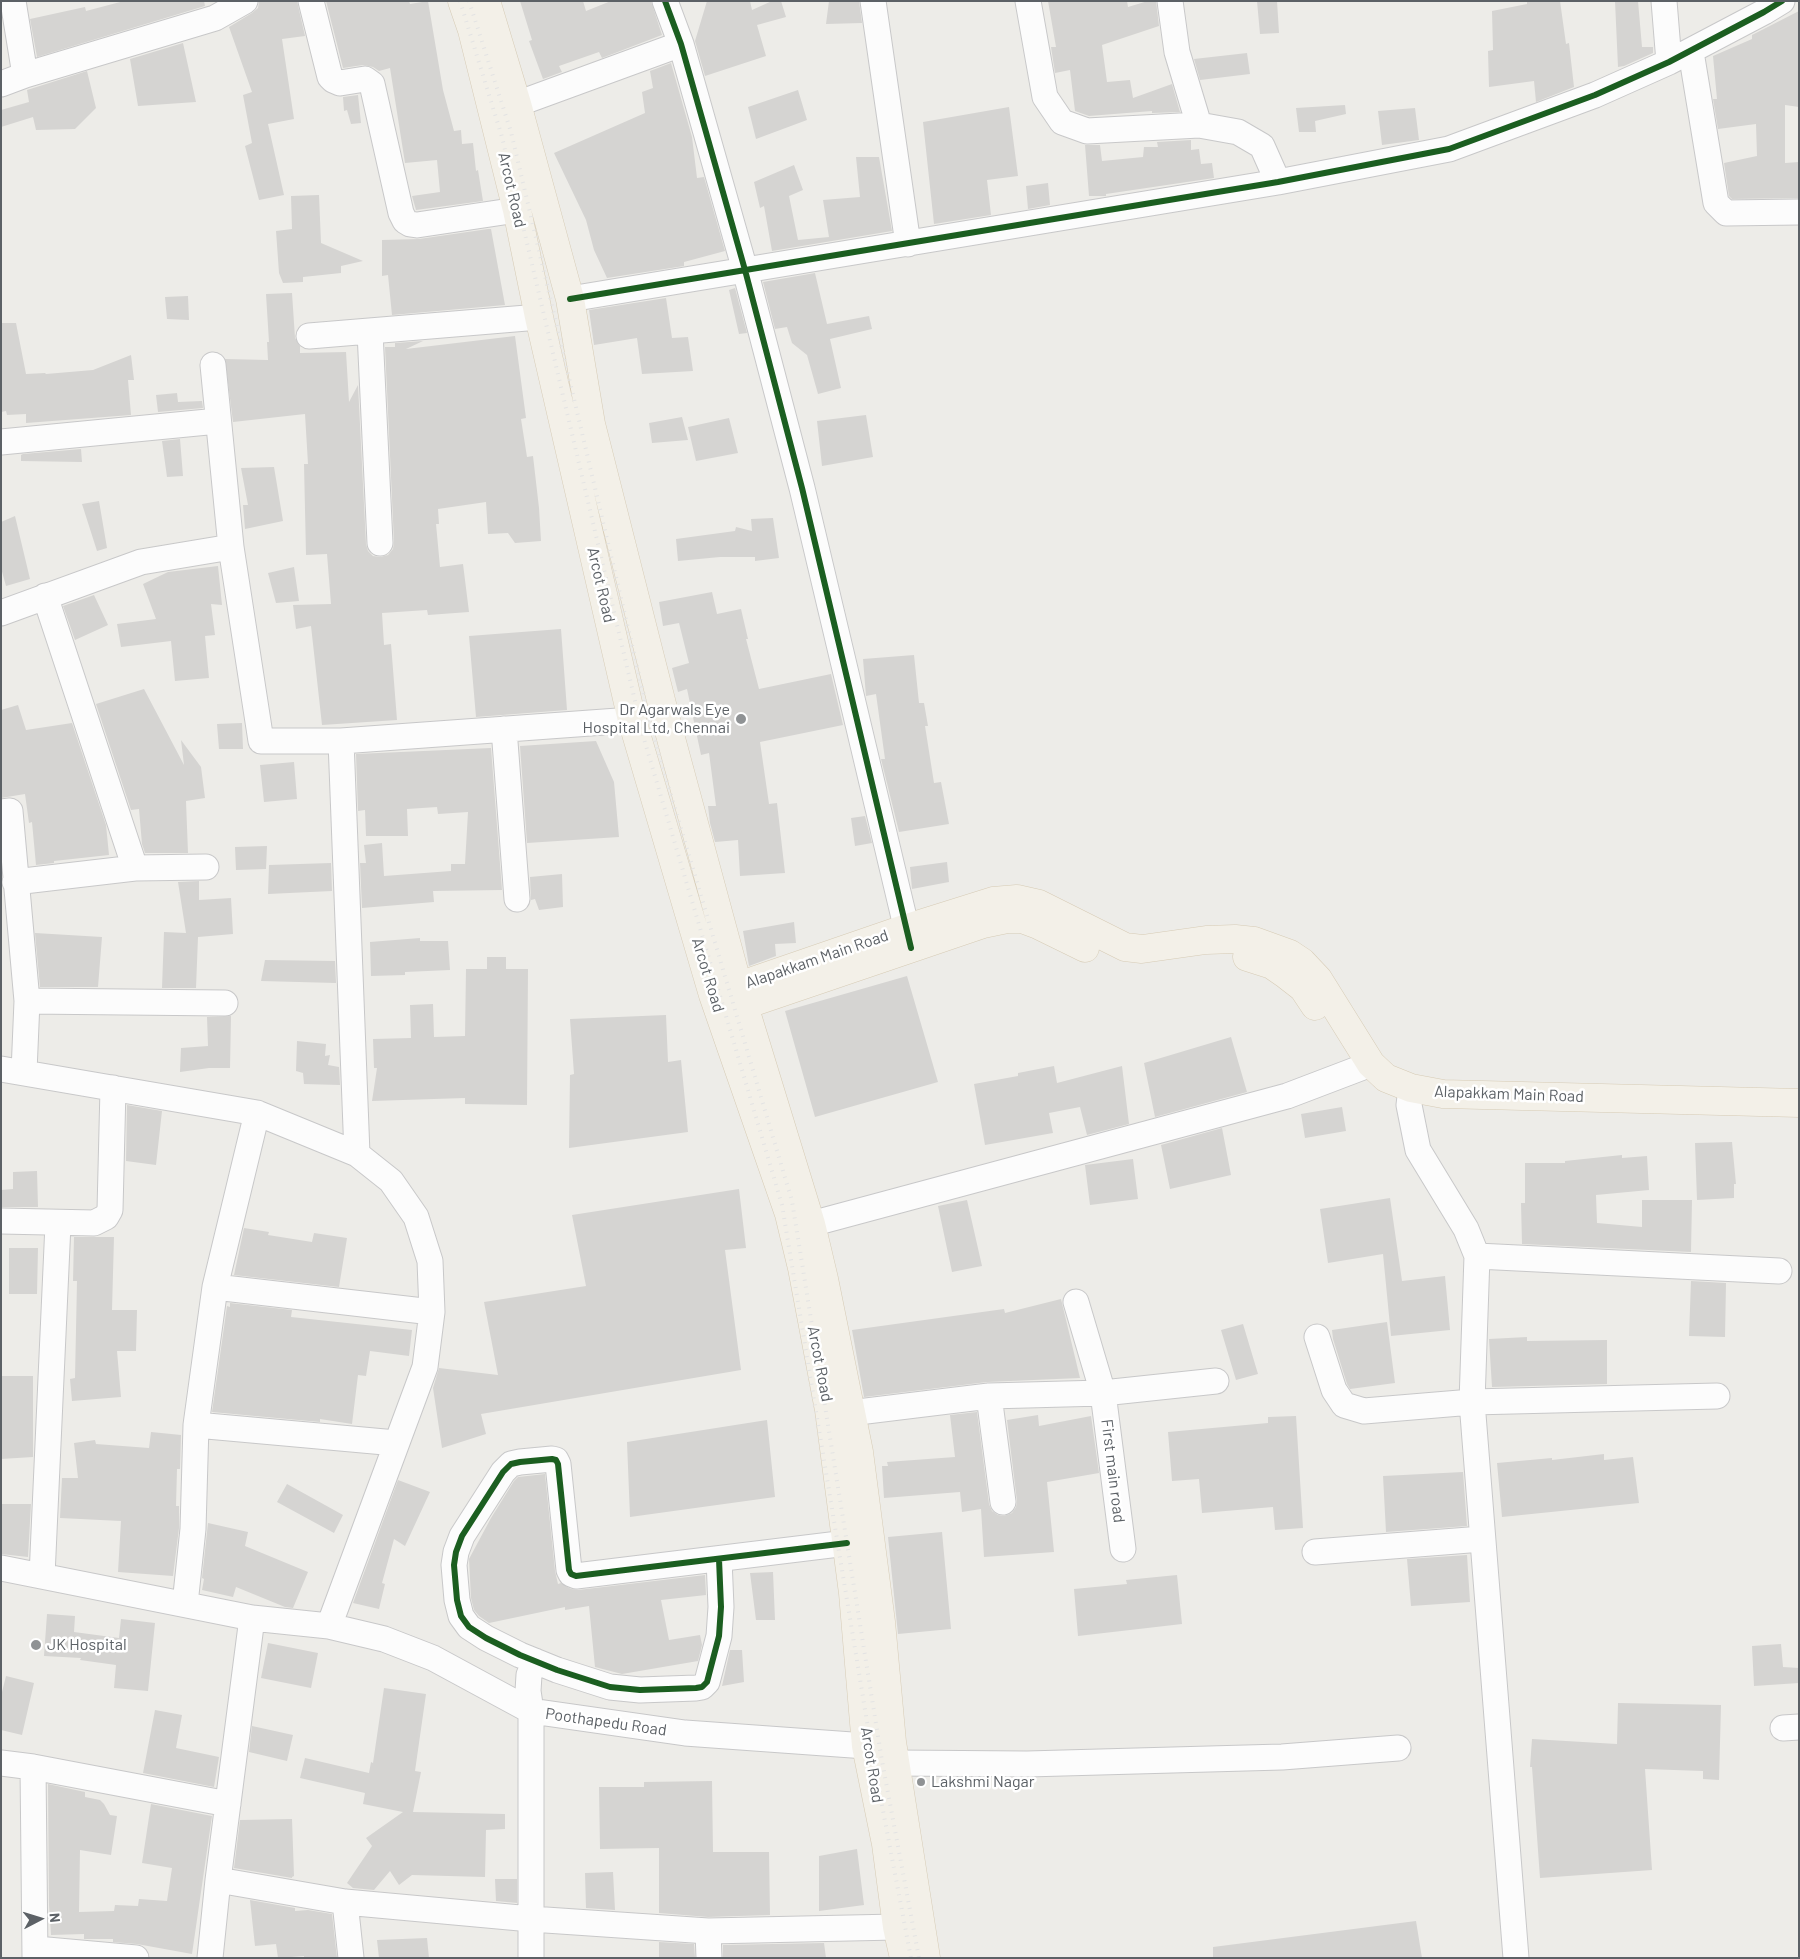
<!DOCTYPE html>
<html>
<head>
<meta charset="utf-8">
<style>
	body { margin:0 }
	#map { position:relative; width:1800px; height:1959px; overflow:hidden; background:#edece8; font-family:Barlow,sans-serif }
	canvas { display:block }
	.frame { position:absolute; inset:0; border:2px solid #5c6166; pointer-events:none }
	.north { position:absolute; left:15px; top:1894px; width:50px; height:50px; -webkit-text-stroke:4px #fff; paint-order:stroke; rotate:85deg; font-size:14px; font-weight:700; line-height:20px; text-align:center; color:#5c6166 }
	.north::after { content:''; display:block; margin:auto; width:18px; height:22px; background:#5c6166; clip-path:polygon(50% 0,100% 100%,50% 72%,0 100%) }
</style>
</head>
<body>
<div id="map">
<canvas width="1800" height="1959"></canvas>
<div class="frame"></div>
<div class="north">N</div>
</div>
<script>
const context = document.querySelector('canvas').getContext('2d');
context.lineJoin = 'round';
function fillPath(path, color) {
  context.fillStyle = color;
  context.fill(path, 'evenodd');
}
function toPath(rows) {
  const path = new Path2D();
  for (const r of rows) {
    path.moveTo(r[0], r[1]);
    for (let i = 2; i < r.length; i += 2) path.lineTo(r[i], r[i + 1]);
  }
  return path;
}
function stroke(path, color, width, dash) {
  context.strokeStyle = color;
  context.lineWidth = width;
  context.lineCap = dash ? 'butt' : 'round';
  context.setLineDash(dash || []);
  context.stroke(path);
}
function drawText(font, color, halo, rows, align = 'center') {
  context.font = font + ' Barlow,sans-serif';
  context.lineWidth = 5;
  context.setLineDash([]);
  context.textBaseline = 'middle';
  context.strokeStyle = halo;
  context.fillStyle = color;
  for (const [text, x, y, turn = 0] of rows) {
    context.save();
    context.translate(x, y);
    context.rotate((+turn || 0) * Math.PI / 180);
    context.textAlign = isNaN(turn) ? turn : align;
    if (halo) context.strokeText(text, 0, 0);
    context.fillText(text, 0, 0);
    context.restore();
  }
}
fillPath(toPath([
	[124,1,204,1,205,6,37,57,30,19,85,7,86,11],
	[259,1,297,1,305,36,282,39,294,119,268,124,284,195,259,200,245,146,252,143,243,95,252,92,229,27,252,13,258,8],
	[326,1,409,1,410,4,428,1,443,90,454,131,461,130,462,144,473,143,476,171,478,170,483,201,416,210,412,196,440,192,437,160,405,163,390,68,379,71,373,67,363,65,343,68],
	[520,1,583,1,586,11,611,1,651,1,662,35,602,58,599,52,559,66,562,72,543,79,529,41,532,40],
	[707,1,750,1,752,10,772,1,781,1,786,17,757,25,766,56,705,76,695,41],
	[829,1,859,1,862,23,826,24],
	[1048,1,1127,1,1128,7,1148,1,1156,1,1159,26,1102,45,1107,82,1130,80,1133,98,1172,84,1180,112,1152,113,1152,111,1089,116,1075,111,1070,70,1055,73,1051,47,1056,47],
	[1257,1,1277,1,1279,33,1260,34],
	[1527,1,1560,1,1566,44,1569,43,1574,87,1536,102,1534,81,1489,87,1488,51,1493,50,1492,11,1527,4],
	[1615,1,1638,1,1642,47,1653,47,1653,53,1624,66,1618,67],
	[1799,11,1799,107,1785,105,1785,163,1799,162,1799,198,1732,199,1729,196,1724,163,1757,156,1756,124,1718,129,1713,99,1717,99,1713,56,1752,39,1752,35],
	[183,43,196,102,138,106,130,59],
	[1247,53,1250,74,1200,80,1194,59],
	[671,63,692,137,697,178,704,177,725,251,684,262,684,266,607,278,594,250,586,220,554,153,645,113,642,92,653,88,650,71],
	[87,71,96,108,75,129,36,130,33,117,1,127,1,110,29,102,27,90],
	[798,90,807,120,756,139,748,107],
	[358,95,361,123,351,124,347,110,344,111,343,97],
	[1345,105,1346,114,1315,121,1316,132,1299,132,1296,108],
	[1009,107,1018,176,987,180,991,215,934,224,923,122],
	[1415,108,1419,140,1382,145,1378,111],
	[1191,140,1191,150,1199,149,1201,164,1212,163,1214,178,1106,194,1106,196,1089,196,1085,145,1100,145,1102,161,1143,157,1144,147,1158,147,1157,142],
	[856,157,879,157,892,231,772,251,764,206,760,208,754,182,794,165,803,190,789,196,798,240,829,237,823,200,860,197],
	[1048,183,1050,205,1028,209,1026,186],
	[319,195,321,243,363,261,341,266,341,273,303,277,303,282,283,283,279,273,276,231,292,229,291,196],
	[488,229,491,229,505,305,392,315,388,275,382,276,382,240,419,239],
	[815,273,827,324,869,316,872,329,830,339,841,388,818,394,807,355,792,343,787,327,775,329,763,282],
	[735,288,747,333,739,334,729,290],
	[292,293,295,338,300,346,300,353,346,352,349,402,358,385,366,544,368,551,373,556,380,557,388,555,393,549,394,542,385,347,395,347,395,343,423,341,406,349,515,336,526,418,521,419,527,457,533,456,539,508,541,541,515,543,508,533,488,534,486,502,438,509,439,524,436,524,440,567,463,564,469,612,428,615,427,610,382,613,384,645,391,644,397,720,322,725,311,626,296,629,293,605,331,604,327,554,306,555,304,464,308,464,305,414,233,422,225,359,268,360,267,342,269,342,266,294],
	[188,296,189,320,167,319,165,297],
	[666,298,672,338,688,337,693,371,642,374,637,338,594,345,589,310],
	[1,323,16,323,26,374,45,373,46,374,93,370,131,355,134,380,128,380,131,415,26,423,26,414,7,415,6,411,1,412],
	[177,393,178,402,202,401,203,408,158,412,156,395],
	[866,415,873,457,822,466,817,421],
	[682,417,688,440,652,443,649,423],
	[729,418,738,453,696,461,688,427],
	[180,439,183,476,167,477,162,441],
	[81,449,82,462,21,461,21,455,23,454],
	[274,467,283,521,245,529,243,505,248,505,241,468],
	[99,501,107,548,97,551,82,504],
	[15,516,30,579,6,586,1,568,1,522],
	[773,518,779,558,755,561,755,557,720,557,678,561,676,539,735,531,736,527,752,531,751,519],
	[218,566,222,605,211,604,215,635,205,636,209,678,175,681,171,641,121,647,117,624,156,619,143,584,168,572],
	[294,567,299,601,276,603,268,573],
	[712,592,717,614,741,609,748,639,746,639,759,689,831,674,843,725,760,742,769,804,777,803,785,873,740,876,738,840,715,842,710,823,708,806,716,806,709,753,701,755,687,689,678,692,672,668,689,663,679,623,663,626,659,602],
	[94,595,108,625,75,640,63,606],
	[561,629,567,710,476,717,469,636],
	[914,655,919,703,924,703,928,726,925,726,934,783,941,782,949,824,899,832,881,759,885,759,876,694,866,696,863,659],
	[144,689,184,765,181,740,201,767,205,798,186,801,188,853,145,853,142,844,139,809,131,810,96,704],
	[18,705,26,730,72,723,106,825,109,855,54,861,54,863,36,865,32,822,29,823,25,794,1,798,1,710],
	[242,723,243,749,219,749,217,724],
	[596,741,614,782,619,837,527,843,520,746],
	[491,748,502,890,433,891,434,902,362,908,360,863,366,863,364,845,382,843,384,876,451,871,451,864,465,864,468,812,438,814,437,807,407,809,408,836,366,836,365,810,358,811,356,754],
	[294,762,297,799,264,802,260,765],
	[865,816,872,843,855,846,851,818],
	[267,846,266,869,236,870,235,847],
	[947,862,949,882,912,889,910,867],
	[331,863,332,891,268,894,269,865],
	[562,874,563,907,539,910,535,899,531,900,530,877],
	[199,881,199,900,231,898,233,934,198,937,196,988,162,988,164,932,186,933,178,882],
	[794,922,796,943,775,944,776,956,749,966,743,931],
	[35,933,102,937,98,987,40,987],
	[420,938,420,941,448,941,450,970,405,972,405,975,371,976,370,942],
	[487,957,506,957,506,969,528,969,527,1105,465,1104,465,1098,372,1101,377,1068,374,1068,373,1039,411,1038,410,1005,433,1004,434,1037,465,1036,466,969,487,969],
	[265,960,335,961,336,983,261,981],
	[907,976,938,1082,815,1117,785,1011],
	[666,1015,668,1062,681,1060,688,1132,569,1148,570,1075,574,1074,570,1019],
	[231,1016,230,1068,209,1068,180,1072,181,1048,208,1046,207,1017],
	[1231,1037,1247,1092,1155,1117,1144,1063],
	[297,1041,326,1044,325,1056,330,1055,328,1065,339,1067,340,1085,304,1084,303,1073,296,1071],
	[1054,1066,1057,1083,1122,1066,1129,1124,1087,1135,1080,1107,1049,1113,1053,1133,985,1145,974,1084,1018,1076,1018,1073],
	[127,1105,162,1111,156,1165,126,1161],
	[1342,1107,1346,1131,1305,1138,1301,1114],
	[1222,1128,1231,1175,1170,1189,1161,1145],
	[1732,1142,1736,1184,1734,1184,1734,1198,1697,1200,1695,1143],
	[1622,1155,1622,1158,1647,1156,1649,1190,1596,1195,1597,1223,1642,1227,1642,1200,1692,1200,1691,1252,1522,1244,1521,1203,1525,1203,1525,1163,1565,1163,1565,1161],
	[1133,1159,1138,1199,1090,1205,1085,1165],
	[37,1171,38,1207,1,1207,1,1190,13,1189,13,1172],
	[739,1189,746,1248,725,1250,741,1370,481,1414,486,1434,442,1448,433,1388,439,1368,498,1375,484,1302,586,1286,572,1215],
	[1390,1198,1402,1281,1445,1276,1450,1330,1391,1336,1383,1254,1328,1263,1320,1209],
	[967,1200,982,1266,952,1272,938,1206],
	[244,1228,269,1232,268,1235,312,1242,314,1233,347,1238,339,1287,234,1275],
	[74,1237,114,1237,112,1310,137,1310,136,1351,117,1351,121,1397,72,1401,70,1379,75,1378,77,1281,73,1281],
	[9,1248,38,1248,37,1294,9,1294],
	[1691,1281,1726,1283,1725,1337,1689,1336],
	[1061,1299,1080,1378,987,1382,864,1397,852,1330,1004,1309,1005,1313],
	[230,1303,292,1310,291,1317,412,1330,409,1356,370,1351,366,1376,358,1375,352,1424,320,1419,320,1422,212,1412,227,1306,230,1307],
	[1387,1322,1395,1383,1350,1389,1347,1384,1333,1339,1332,1330],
	[1243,1324,1258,1374,1236,1380,1221,1330],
	[1527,1337,1527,1341,1607,1340,1607,1384,1492,1387,1489,1339],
	[1,1376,33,1376,33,1457,1,1459],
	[977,1412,989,1504,992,1511,998,1515,1004,1516,1012,1513,1016,1507,1017,1501,1007,1420,1038,1415,1039,1426,1091,1416,1099,1473,1047,1482,1054,1552,984,1557,981,1509,962,1512,960,1492,884,1498,882,1466,888,1466,887,1462,955,1457,950,1415],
	[1296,1416,1303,1528,1275,1530,1273,1507,1202,1513,1199,1479,1172,1481,1168,1432,1268,1423,1268,1417],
	[767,1420,775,1497,630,1517,627,1442],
	[151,1432,181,1435,180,1469,177,1469,176,1506,179,1506,179,1528,173,1576,118,1572,121,1521,60,1518,62,1478,78,1478,74,1443,95,1440,96,1444,149,1448],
	[1604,1454,1604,1460,1633,1457,1639,1503,1502,1517,1497,1463,1552,1458,1552,1460],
	[1463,1472,1467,1526,1386,1532,1383,1476],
	[545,1474,555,1571,558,1584,561,1583,571,1589,578,1590,705,1575,706,1595,661,1600,669,1640,700,1635,702,1645,698,1661,622,1674,595,1667,589,1606,565,1610,565,1607,489,1623,479,1616,474,1610,471,1598,469,1559,491,1518,514,1481,518,1477],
	[398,1480,430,1492,405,1546,394,1539,382,1583,385,1584,379,1609,353,1603],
	[287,1484,343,1515,334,1533,277,1502],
	[1,1504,31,1504,28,1557,1,1554],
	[208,1523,248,1532,245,1546,308,1572,293,1608,285,1607,236,1587,233,1597,202,1590,204,1579,202,1578],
	[942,1532,951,1629,898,1634,888,1537],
	[1467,1555,1470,1602,1411,1606,1407,1559],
	[773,1572,775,1620,756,1620,750,1573],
	[1177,1575,1182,1624,1078,1636,1074,1589,1127,1584,1126,1580],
	[47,1614,75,1616,74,1632,119,1638,121,1619,155,1623,148,1691,114,1688,116,1665,80,1660,81,1658,44,1656],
	[268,1643,318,1653,311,1688,261,1678],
	[1781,1644,1783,1667,1799,1668,1799,1683,1754,1686,1752,1646],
	[730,1650,742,1650,744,1682,722,1686],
	[6,1676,34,1683,22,1735,1,1730,1,1696],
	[384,1688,426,1694,415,1771,421,1772,413,1812,505,1814,505,1829,486,1830,485,1877,412,1875,399,1885,390,1871,374,1890,353,1888,347,1883,372,1846,366,1838,403,1812,363,1804,365,1793,300,1778,305,1758,369,1773,371,1762,373,1763],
	[1618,1703,1721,1705,1719,1780,1703,1779,1703,1771,1645,1769,1652,1870,1540,1878,1532,1767,1530,1767,1532,1739,1617,1744],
	[155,1710,182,1715,176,1748,219,1757,214,1787,143,1773],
	[252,1726,293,1735,287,1761,249,1752],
	[712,1781,713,1852,769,1852,770,1915,708,1917,659,1913,659,1848,600,1849,599,1787,644,1787,644,1782],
	[48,1784,85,1792,85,1797,100,1800,104,1804,110,1815,117,1816,111,1855,80,1850,79,1912,114,1911,115,1905,138,1906,139,1899,167,1901,172,1868,142,1863,151,1804,212,1816,192,1954,137,1944,113,1942,113,1939,84,1939,84,1934,51,1935,49,1905],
	[292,1819,294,1876,292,1877,292,1878,234,1868,240,1820],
	[857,1849,864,1905,819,1911,819,1856],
	[613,1872,615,1910,586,1908,585,1873],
	[495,1879,517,1879,517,1903,496,1901],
	[250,1900,295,1908,295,1911,308,1910,332,1914,337,1958,304,1958,304,1956,278,1958,276,1944,255,1946],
	[1416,1921,1422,1958,1213,1958,1213,1947],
	[427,1938,429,1958,379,1958,377,1940],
	[659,1942,694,1944,695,1958,659,1958],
	[824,1943,826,1958,723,1958,723,1945]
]), '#d5d4d2');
const minor = toPath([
	[13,1,25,75],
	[311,1,330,77,333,80,340,83,365,79,372,84,401,213,405,221,410,224,417,225,517,210],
	[665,1,681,44,745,270,802,488,911,947],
	[873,1,908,244],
	[1028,1,1045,97,1062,122,1087,131,1199,125,1238,132,1262,146,1278,182],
	[1170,1,1177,52,1199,125],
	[1664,1,1669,62],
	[1691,52,1716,203,1726,213,1799,212],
	[1,84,25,75,215,18,245,1],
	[517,104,681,44],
	[570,299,1278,182,1449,149,1595,95,1669,62,1764,12,1782,1],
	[370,332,380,543],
	[309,336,539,317],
	[213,365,231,547,261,741,341,741,632,720],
	[1,442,218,421],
	[45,596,135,868],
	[1,613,141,562,231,547],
	[504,729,517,899],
	[341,741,357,1154],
	[1,812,10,811,27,1001,24,1072],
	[15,882,135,868,206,867],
	[27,1001,225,1003],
	[1,1069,257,1113,357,1154,391,1181,416,1217,430,1261,432,1312,425,1367,329,1626],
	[1411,1088,1409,1105,1418,1150,1466,1229,1477,1256,1472,1402,1516,1958],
	[1,1221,94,1223,106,1217,110,1210,113,1088],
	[811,1224,1287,1096,1371,1064],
	[1477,1256,1779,1271],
	[215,1287,432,1312],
	[1076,1302,1103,1393,1123,1549],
	[1317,1337,1334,1390,1344,1405,1364,1411,1472,1402,1717,1396],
	[850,1413,989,1396],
	[196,1425,396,1443],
	[1003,1502,989,1396,1103,1393,1216,1381],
	[1315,1552,1482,1539],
	[719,1559,721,1607,719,1636,707,1682,702,1687,696,1688,640,1690,610,1687,557,1670,520,1655,486,1638,469,1627,461,1616,457,1600,454,1565,456,1552,462,1536,503,1472,511,1464,520,1462,552,1459,556,1460,558,1464,569,1570,571,1574,576,1576,847,1543],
	[1,1568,252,1618,329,1626,384,1639,433,1658,531,1711,685,1733,866,1746],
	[42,1576,58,1224],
	[185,1604,193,1529,196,1425,215,1287,257,1113],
	[1783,1728,1799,1727],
	[1,1763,33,1767,228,1804],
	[895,1763,1027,1764,1282,1757,1398,1748],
	[33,1767,35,1958],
	[218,1880,345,1902,531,1919,708,1931,897,1927],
	[345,1902,351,1958],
	[708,1931,709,1958],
	[36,1949,136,1958],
	[210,1958,218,1880,252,1618],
	[531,1958,531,1711,528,1691,529,1675,535,1661]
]);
const major = toPath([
	[462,1,472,30,517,210,539,317,632,720,713,995,789,1214,802,1268,829,1410,853,1593,866,1746,886,1844,897,1927,904,1958],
	[486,1,517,104,570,299,591,424,666,720,738,986,811,1224,824,1279,859,1452,881,1622,892,1742,926,1958],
	[1247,957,1272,965,1285,974,1303,988,1315,1006],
	[721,992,907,928,993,901,1017,899,1039,904,1125,947,1142,949,1206,940,1235,939,1254,941,1290,954,1302,962,1318,979,1371,1064,1386,1078,1411,1088,1443,1094,1799,1103],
	[727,1011,983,924,1007,919,1022,919,1038,925,1085,948]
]);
stroke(minor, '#c8c8c9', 27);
stroke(major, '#d6cbb5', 29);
stroke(minor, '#fcfcfc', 25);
stroke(major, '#f3f0e8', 28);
stroke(toPath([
	[460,1,502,137,644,739,782,1205,873,1758,911,1958],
	[469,1,511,132,654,738,792,1201,882,1761,919,1958]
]), '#e3e3e3', 4, [1, 6]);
stroke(toPath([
	[665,1,681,44,745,270,802,488,911,948],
	[570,299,1278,182,1449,149,1595,95,1669,62,1764,12,1782,1],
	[719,1559,721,1607,719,1636,707,1682,702,1687,696,1688,640,1690,610,1687,557,1670,520,1655,486,1638,469,1627,461,1616,457,1600,454,1565,456,1552,462,1536,503,1472,511,1464,520,1462,552,1459,556,1460,558,1464,569,1570,571,1574,576,1576,847,1543]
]), '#1b5e20', 6);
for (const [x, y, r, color] of [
	[741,719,6,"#8f9294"],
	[36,1645,6,"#8f9294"],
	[921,1782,5,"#8f9294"]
]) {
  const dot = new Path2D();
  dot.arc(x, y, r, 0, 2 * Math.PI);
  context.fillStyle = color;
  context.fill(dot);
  stroke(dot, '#fff', 2);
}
drawText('16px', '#5c6166', '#fff', [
	["Arcot Road",512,190,77],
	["Arcot Road",601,585,77],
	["Alapakkam Main Road",817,959,-19],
	["Arcot Road",708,975,73],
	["Alapakkam Main Road",1509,1094,2],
	["Arcot Road",820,1364,79],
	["First main road",1113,1471,83],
	["Poothapedu Road",606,1722,8],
	["Arcot Road",872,1765,81]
]);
drawText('16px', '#5c6166', '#fff', [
	["Dr Agarwals Eye",730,710,"right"],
	["Hospital Ltd, Chennai",730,728,"right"],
	["JK Hospital",47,1645],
	["Lakshmi Nagar",931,1782]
], 'left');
</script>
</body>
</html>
